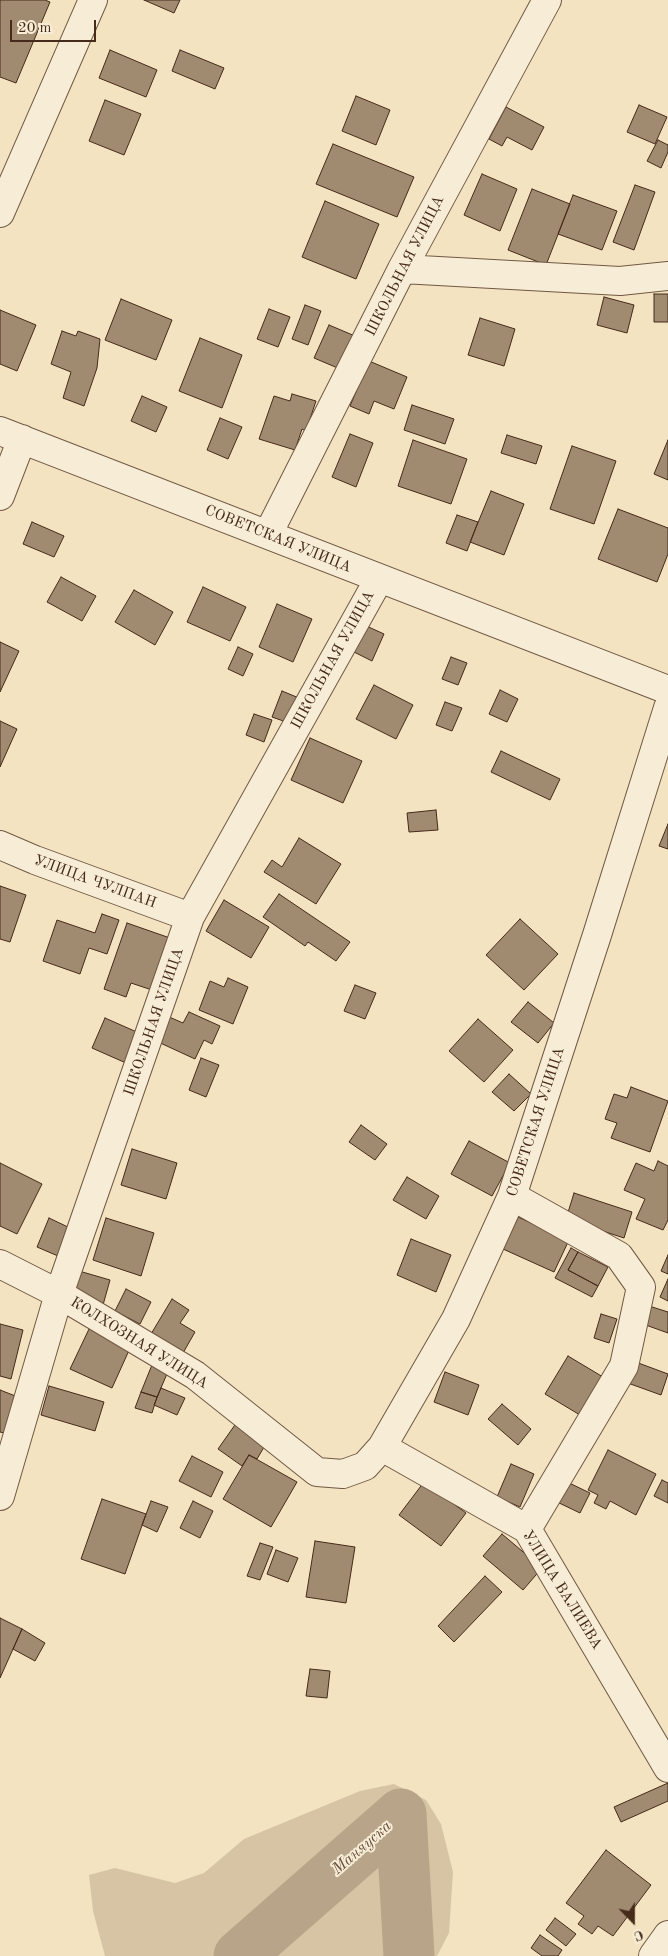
<!DOCTYPE html>
<html>
<head>
<meta charset="utf-8">
<style>
	body { margin:0 }
	#map { position:relative; width:668px; height:1956px; overflow:hidden; background:#f3e3c0; font-family:"Old Standard TT",serif }
	canvas { display:block }
	.north { position:absolute; left:608px; top:1896px; width:50px; height:50px; -webkit-text-stroke:4px #f7edd6; paint-order:stroke; rotate:158deg; font-size:14px; font-weight:700; line-height:20px; text-align:center; color:#462a1a }
	.north::after { content:''; display:block; margin:auto; width:18px; height:22px; background:#462a1a; clip-path:polygon(50% 0,100% 100%,50% 72%,0 100%) }
	.scale { position:absolute; left:10px; top:20px; width:86px; height:22px; box-sizing:border-box; border:2px solid #462a1a; border-top:0; padding-left:6px; font-size:15px; line-height:18px; white-space:nowrap; color:#462a1a; -webkit-text-stroke:4px #f7edd6; paint-order:stroke }
</style>
</head>
<body>
<div id="map">
<canvas width="668" height="1956"></canvas>
<div class="north">С</div>
<div class="scale">20 m</div>
</div>
<script>
const context = document.querySelector('canvas').getContext('2d');
context.lineJoin = 'round';
function fillPath(path, color) {
  context.fillStyle = color;
  context.fill(path, 'evenodd');
}
function toPath(rows) {
  const path = new Path2D();
  for (const r of rows) {
    path.moveTo(r[0], r[1]);
    for (let i = 2; i < r.length; i += 2) path.lineTo(r[i], r[i + 1]);
  }
  return path;
}
function stroke(path, color, width, dash) {
  context.strokeStyle = color;
  context.lineWidth = width;
  context.lineCap = dash ? 'butt' : 'round';
  context.setLineDash(dash || []);
  context.stroke(path);
}
function drawText(font, color, halo, rows, align = 'center') {
  context.font = font + ' "Old Standard TT",serif';
  context.lineWidth = 4;
  context.setLineDash([]);
  context.textBaseline = 'middle';
  context.strokeStyle = halo;
  context.fillStyle = color;
  for (const [text, x, y, turn = 0] of rows) {
    context.save();
    context.translate(x, y);
    context.rotate((+turn || 0) * Math.PI / 180);
    context.textAlign = isNaN(turn) ? turn : align;
    if (halo) context.strokeText(text, 0, 0);
    context.fillText(text, 0, 0);
    context.restore();
  }
}
fillPath(toPath([
	[394,1784,426,1800,441,1824,453,1872,449,1933,437,1956,105,1956,93,1911,89,1875,115,1868,175,1883,204,1873,244,1839,360,1791]
]), '#d6c4a4');
stroke(toPath([
	[239,1956,401,1814,409,1956]
]), '#b8a488', 51);
const building = toPath([
	[0,0,45,0,50,2,16,83,0,77,0,0],
	[144,0,180,0,174,13,144,0],
	[110,50,157,70,146,97,99,78,110,50],
	[180,50,224,68,215,89,172,71,180,50],
	[356,96,390,110,376,145,342,131,356,96],
	[105,100,141,114,124,155,89,141,105,100],
	[639,105,667,117,655,144,627,132,639,105],
	[506,107,544,127,532,150,507,137,502,146,489,139,506,107],
	[658,140,668,145,668,152,661,168,647,161,658,140],
	[333,144,414,177,397,217,316,184,333,144],
	[482,174,517,189,500,231,464,215,482,174],
	[635,185,655,192,634,250,613,242,635,185],
	[532,189,570,204,546,265,508,250,532,189],
	[573,195,617,211,602,250,558,234,573,195],
	[325,201,379,224,356,279,302,257,325,201],
	[654,294,668,294,668,322,654,322,654,294],
	[604,297,634,305,627,333,597,325,604,297],
	[121,299,172,320,156,360,105,340,121,299],
	[305,305,321,311,308,345,292,339,305,305],
	[269,309,290,317,278,347,257,339,269,309],
	[0,310,36,325,17,371,0,364,0,310],
	[480,318,515,329,504,366,468,355,480,318],
	[329,325,355,336,340,369,314,358,329,325],
	[62,331,76,336,78,331,100,339,97,368,84,406,63,398,71,372,51,364,62,331],
	[200,338,242,355,222,408,179,391,200,338],
	[369,361,407,377,394,409,374,401,369,414,350,406,369,361],
	[292,394,316,401,306,431,302,429,295,450,259,439,274,396,290,401,292,394],
	[142,396,167,407,156,432,131,421,142,396],
	[412,405,454,419,445,444,404,430,412,405],
	[220,418,242,427,228,459,207,450,220,418],
	[350,434,373,443,356,487,332,477,350,434],
	[507,435,542,446,536,464,501,453,507,435],
	[413,440,467,459,451,504,398,486,413,440],
	[668,440,668,480,654,474,668,440],
	[572,446,616,461,594,524,550,509,572,446],
	[491,491,524,504,504,555,470,542,491,491],
	[618,509,668,528,668,554,657,582,598,559,618,509],
	[457,515,478,522,467,551,446,543,457,515],
	[32,522,64,536,54,557,23,544,32,522],
	[61,577,96,596,82,621,47,602,61,577],
	[203,587,246,607,230,641,187,622,203,587],
	[134,590,173,612,155,645,115,622,134,590],
	[277,604,312,619,293,662,259,647,277,604],
	[362,624,384,634,372,661,350,650,362,624],
	[0,642,19,651,0,692,0,642],
	[238,647,253,654,243,676,228,669,238,647],
	[451,657,467,663,458,685,442,679,451,657],
	[374,685,413,705,396,739,356,719,374,685],
	[500,690,518,699,507,722,489,714,500,690],
	[282,691,299,698,289,723,272,717,282,691],
	[445,702,462,708,452,731,436,725,445,702],
	[254,714,272,720,264,742,246,735,254,714],
	[0,721,17,729,0,767,0,721],
	[310,738,362,761,343,803,291,780,310,738],
	[501,751,560,779,550,800,491,772,501,751],
	[436,810,438,830,409,832,407,813,436,810],
	[668,824,668,849,659,846,668,824],
	[299,838,341,864,316,904,264,872,272,860,282,867,299,838],
	[0,886,26,895,10,942,0,939,0,886],
	[279,894,350,942,336,961,308,942,305,946,263,917,279,894],
	[224,900,269,927,251,958,206,931,224,900],
	[102,914,119,920,107,954,89,948,80,974,43,961,57,920,95,933,102,914],
	[520,919,558,954,524,990,486,955,520,919],
	[127,923,170,938,152,990,131,983,126,997,104,989,127,923],
	[228,978,248,987,233,1024,199,1010,210,981,224,987,228,978],
	[355,985,376,993,365,1019,344,1011,355,985],
	[528,1002,554,1023,538,1043,511,1022,528,1002],
	[189,1012,220,1026,212,1044,204,1040,195,1059,156,1041,167,1016,183,1023,189,1012],
	[105,1018,139,1033,126,1063,92,1048,105,1018],
	[478,1019,513,1050,484,1082,449,1051,478,1019],
	[201,1058,219,1065,206,1097,189,1090,201,1058],
	[509,1074,531,1094,514,1111,492,1092,509,1074],
	[631,1087,668,1101,650,1152,611,1138,617,1123,605,1119,614,1094,627,1098,631,1087],
	[361,1125,387,1144,375,1160,349,1142,361,1125],
	[469,1141,510,1163,492,1196,451,1174,469,1141],
	[132,1149,177,1163,166,1199,121,1185,132,1149],
	[658,1161,668,1166,668,1220,663,1230,636,1219,645,1199,624,1190,636,1163,654,1171,658,1161],
	[0,1163,42,1184,17,1234,0,1226,0,1163],
	[407,1177,439,1196,426,1219,393,1200,407,1177],
	[574,1193,632,1212,624,1238,566,1219,574,1193],
	[518,1217,569,1240,554,1272,503,1249,518,1217],
	[49,1218,70,1228,58,1256,37,1247,49,1218],
	[106,1218,154,1233,141,1276,93,1260,106,1218],
	[411,1239,451,1255,436,1292,397,1275,411,1239],
	[571,1248,578,1252,568,1270,598,1286,592,1297,555,1278,571,1248],
	[578,1252,608,1267,598,1286,568,1270,578,1252],
	[668,1255,668,1274,661,1271,668,1255],
	[79,1271,110,1280,103,1305,71,1296,79,1271],
	[668,1279,668,1301,660,1297,668,1279],
	[126,1289,151,1302,140,1324,115,1311,126,1289],
	[172,1299,189,1310,180,1323,195,1332,183,1353,151,1334,172,1299],
	[649,1306,668,1312,668,1333,643,1324,649,1306],
	[601,1314,617,1319,609,1343,594,1338,601,1314],
	[0,1324,23,1330,11,1379,0,1376,0,1324],
	[90,1327,131,1346,112,1388,70,1369,90,1327],
	[568,1356,603,1377,580,1415,545,1394,568,1356],
	[154,1360,170,1367,157,1397,141,1392,154,1360],
	[633,1361,668,1374,661,1395,625,1382,633,1361],
	[445,1372,479,1385,468,1415,434,1402,445,1372],
	[49,1386,104,1402,95,1431,41,1415,49,1386],
	[161,1388,185,1398,177,1415,154,1405,161,1388],
	[0,1390,18,1397,4,1433,0,1432,0,1390],
	[141,1392,157,1397,152,1413,135,1408,141,1392],
	[502,1404,531,1429,518,1445,488,1419,502,1404],
	[237,1422,267,1442,257,1459,249,1455,242,1466,218,1449,237,1422],
	[608,1450,656,1474,636,1515,610,1501,606,1509,594,1503,598,1495,588,1490,608,1450],
	[249,1455,297,1482,271,1527,223,1499,249,1455],
	[192,1456,223,1472,211,1497,179,1481,192,1456],
	[511,1464,534,1474,520,1507,497,1497,511,1464],
	[662,1480,668,1483,668,1503,654,1496,662,1480],
	[565,1481,590,1493,580,1513,555,1501,565,1481],
	[424,1482,466,1513,441,1546,399,1515,424,1482],
	[102,1499,146,1514,125,1574,81,1559,102,1499],
	[151,1501,168,1507,157,1532,142,1525,151,1501],
	[193,1501,213,1511,200,1538,180,1528,193,1501],
	[502,1534,542,1568,523,1590,483,1556,502,1534],
	[315,1541,355,1547,346,1603,306,1597,315,1541],
	[260,1543,273,1547,260,1580,247,1576,260,1543],
	[276,1550,298,1558,288,1582,267,1574,276,1550],
	[485,1576,502,1592,454,1642,438,1626,485,1576],
	[0,1618,22,1629,0,1678,0,1618],
	[22,1629,45,1643,35,1661,13,1649,22,1629],
	[310,1669,330,1671,327,1698,306,1696,310,1669],
	[668,1783,668,1801,621,1822,614,1807,668,1783],
	[606,1850,651,1885,613,1936,598,1926,592,1934,578,1924,584,1916,566,1903,606,1850],
	[555,1918,576,1934,566,1946,546,1930,555,1918],
	[540,1935,562,1950,558,1956,542,1956,531,1948,540,1935]
]);
fillPath(building, '#a08a70');
stroke(building, '#462a1a', 1);
const minor = toPath([
	[0,213,93,0],
	[402,269,620,281,668,276],
	[0,431,668,690],
	[0,496,22,439],
	[268,534,402,269,547,0],
	[0,845,35,860,190,917],
	[512,1196,619,1256,641,1287,624,1366,527,1529],
	[0,1264,59,1294,195,1375,317,1472,343,1474,365,1466,382,1447,456,1319,512,1196,597,935,668,708],
	[382,1447,527,1529,668,1768],
	[0,1496,59,1294,190,917,379,579],
	[653,1956,668,1935]
]);
stroke(minor, '#715844', 30);
stroke(minor, '#f7edd6', 28);
drawText('15px', '#462a1a', '#f7edd6', [
	["ШКОЛЬНАЯ УЛИЦА",405,266,-63],
	["СОВЕТСКАЯ УЛИЦА",278,539,22],
	["ШКОЛЬНАЯ УЛИЦА",333,660,-61],
	["УЛИЦА ЧУЛПАН",95,882,20],
	["ШКОЛЬНАЯ УЛИЦА",154,1022,-71],
	["СОВЕТСКАЯ УЛИЦА",536,1122,-72],
	["КОЛХОЗНАЯ УЛИЦА",139,1343,32],
	["УЛИЦА ВАЛИЕВА",562,1590,58]
]);
drawText('italic 16px', '#684f3b', '#f7edd6', [
	["Маняуска",362,1848,-41]
]);
</script>
</body>
</html>
